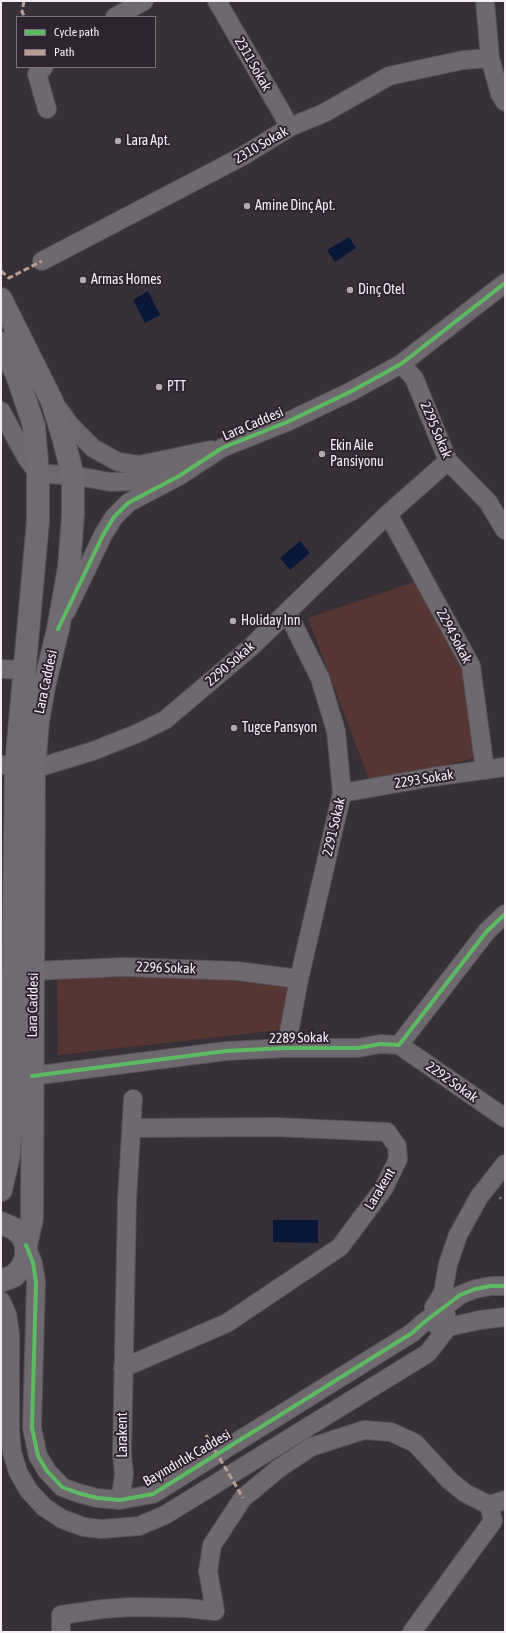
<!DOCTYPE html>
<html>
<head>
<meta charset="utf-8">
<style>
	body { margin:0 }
	#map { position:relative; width:506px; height:1633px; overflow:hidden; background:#373037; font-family:"Asap Condensed",sans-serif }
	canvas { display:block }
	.frame { position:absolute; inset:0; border:2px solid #f5ecf5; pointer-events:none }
	.legend { position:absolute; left:16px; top:16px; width:140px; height:52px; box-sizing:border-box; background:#2f232f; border:1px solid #7e737e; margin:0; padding:5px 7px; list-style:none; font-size:12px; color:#f5ecf5 }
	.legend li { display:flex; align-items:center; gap:8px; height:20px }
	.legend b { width:20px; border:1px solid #7e737e }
</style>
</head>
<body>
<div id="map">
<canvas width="506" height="1633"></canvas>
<div class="frame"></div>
<ul class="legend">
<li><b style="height:5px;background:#5cba63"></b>Cycle path</li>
<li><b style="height:5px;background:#b99d93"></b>Path</li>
</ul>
</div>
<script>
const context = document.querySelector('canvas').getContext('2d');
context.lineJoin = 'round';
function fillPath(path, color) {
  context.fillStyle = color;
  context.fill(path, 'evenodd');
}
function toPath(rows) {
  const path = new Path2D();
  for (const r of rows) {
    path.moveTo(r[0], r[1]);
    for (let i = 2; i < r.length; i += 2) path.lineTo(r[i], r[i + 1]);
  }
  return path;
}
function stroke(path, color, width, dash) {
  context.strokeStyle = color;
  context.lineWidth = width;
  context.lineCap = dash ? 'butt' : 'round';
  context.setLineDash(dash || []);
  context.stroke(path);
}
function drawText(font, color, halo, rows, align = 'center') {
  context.font = font + ' "Asap Condensed",sans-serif';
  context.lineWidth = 4;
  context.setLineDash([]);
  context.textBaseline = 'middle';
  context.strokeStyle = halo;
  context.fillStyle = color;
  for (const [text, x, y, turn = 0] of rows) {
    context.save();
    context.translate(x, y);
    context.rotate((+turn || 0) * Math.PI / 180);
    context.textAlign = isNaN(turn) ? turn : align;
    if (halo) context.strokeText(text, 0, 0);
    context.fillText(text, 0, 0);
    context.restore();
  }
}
fillPath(toPath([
	[415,582,462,671,475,758,370,782,308,618],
	[239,976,289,988,281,1030,58,1055,57,978]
]), '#553632');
fillPath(toPath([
	[349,237,356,248,335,262,327,250],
	[148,291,160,315,145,323,133,300],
	[300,541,310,553,290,570,280,558],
	[273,1220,318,1220,318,1243,273,1242]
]), '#091739');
const minor = toPath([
	[217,1,290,127],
	[485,1,490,58,500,94,505,102],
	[115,17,144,1],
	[44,67,37,74,47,109],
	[42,261,243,156,290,127,324,113,389,76,463,60,490,58],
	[401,364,414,378,448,461,488,502,505,530],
	[57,407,70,425,93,448,118,462,139,465,211,450],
	[1,411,26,457,38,473,83,477,110,482,137,481,170,469],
	[388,514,471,666,485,770],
	[66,612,103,535,114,517,128,503,179,476,222,448,287,422,350,392,401,364,505,283],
	[1,669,25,670],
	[1,765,16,765],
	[34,769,93,751,136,734,165,720,251,647,388,514,448,461],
	[342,793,432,777,505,767],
	[33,971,124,967,237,971,299,979],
	[399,1045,505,1118],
	[286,1048,299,979,342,793,336,731,320,678,287,612],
	[32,1076,226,1051,286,1048,358,1048,380,1044,399,1045,487,931,505,914],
	[26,1245,33,1263,36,1282,32,1428,38,1456,47,1471,62,1487,78,1493,97,1498,120,1500,153,1494,412,1333,423,1323,460,1295,475,1289,491,1286,505,1286],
	[1,1301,7,1314,10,1333,10,1431,12,1452,18,1472,29,1491,44,1507,62,1519,84,1527,101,1529,139,1526,165,1515,428,1353,448,1327,443,1298],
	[434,1307,443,1293,448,1264,458,1235,479,1197,505,1164],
	[436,1325,448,1327,480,1320,505,1317],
	[123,1368,227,1323,340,1247,384,1188,398,1159,397,1146,387,1132,275,1127,131,1128],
	[120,1500,124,1475,122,1453,127,1200,133,1099],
	[61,1632,61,1615,103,1609,132,1607,186,1608,215,1611,208,1571,212,1545,243,1498,278,1469,311,1447,364,1430,391,1432,415,1443,449,1480,465,1493,489,1505,505,1500],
	[412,1632,493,1521,489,1505]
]);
const major = toPath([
	[1,299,52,401,63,437,73,476,73,515,69,568,58,629,44,687,38,721,34,769,32,1219,26,1245],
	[1,343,17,375,34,426,38,473,38,521,16,765,11,1117,9,1155,1,1190],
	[1,1223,15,1229,22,1236,26,1245,26,1257,22,1267,14,1276,1,1281]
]);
stroke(minor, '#564f56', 20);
stroke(major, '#564f56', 24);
stroke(toPath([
	[499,1198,505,1198]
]), '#6d686d', 2.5, [3, 3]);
stroke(minor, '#6e696e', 18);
stroke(major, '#706a73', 22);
stroke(toPath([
	[24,1,22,12,25,17],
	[1,271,9,278,42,261],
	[206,1435,243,1498]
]), '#b99d93', 3, [6, 3]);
stroke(toPath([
	[58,629,103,535,114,517,128,503,179,476,222,448,287,422,350,392,401,364,505,283],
	[32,1076,226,1051,286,1048,358,1048,380,1044,399,1045,487,931,505,914],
	[26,1245,33,1263,36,1282,32,1428,38,1456,47,1471,62,1487,78,1493,97,1498,120,1500,153,1494,412,1333,423,1323,460,1295,475,1289,491,1286,505,1286]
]), '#5cba63', 4);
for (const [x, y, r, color] of [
	[118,141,4,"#b2aab2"],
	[247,206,4,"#b2aab2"],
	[83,280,4,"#b2aab2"],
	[350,290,4,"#b2aab2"],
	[159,387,4,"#b2aab2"],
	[322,454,4,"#b2aab2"],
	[233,621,4,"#b2aab2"],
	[234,728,4,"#b2aab2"]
]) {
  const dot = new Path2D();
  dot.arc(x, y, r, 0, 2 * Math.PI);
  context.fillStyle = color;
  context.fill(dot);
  stroke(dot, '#2f232f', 1.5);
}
drawText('14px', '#f5ecf5', '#2f232f', [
	["2311 Sokak",253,64,60],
	["2310 Sokak",261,145,-30],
	["Lara Caddesi",253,424,-23],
	["2295 Sokak",436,430,67],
	["2294 Sokak",454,636,62],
	["2290 Sokak",230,664,-41],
	["Lara Caddesi",46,682,-78],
	["2293 Sokak",424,779,-9],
	["2291 Sokak",334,827,-77],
	["2296 Sokak",166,968,2],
	["Lara Caddesi",33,1005,-89],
	["2289 Sokak",299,1038,-1],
	["2292 Sokak",452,1082,35],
	["Larakent",380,1189,-59],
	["Larakent",123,1435,-90],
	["Bayındırlık Caddesi",187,1458,-30]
]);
drawText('14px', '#f5ecf5', '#2f232f', [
	["Lara Apt.",126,141],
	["Amine Dinç Apt.",255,206],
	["Armas Homes",91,280],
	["Dinç Otel",358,290],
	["PTT",167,387],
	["Ekin Aile",330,446],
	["Pansiyonu",330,462],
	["Holiday Inn",241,621],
	["Tugce Pansyon",242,728]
], 'left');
</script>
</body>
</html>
